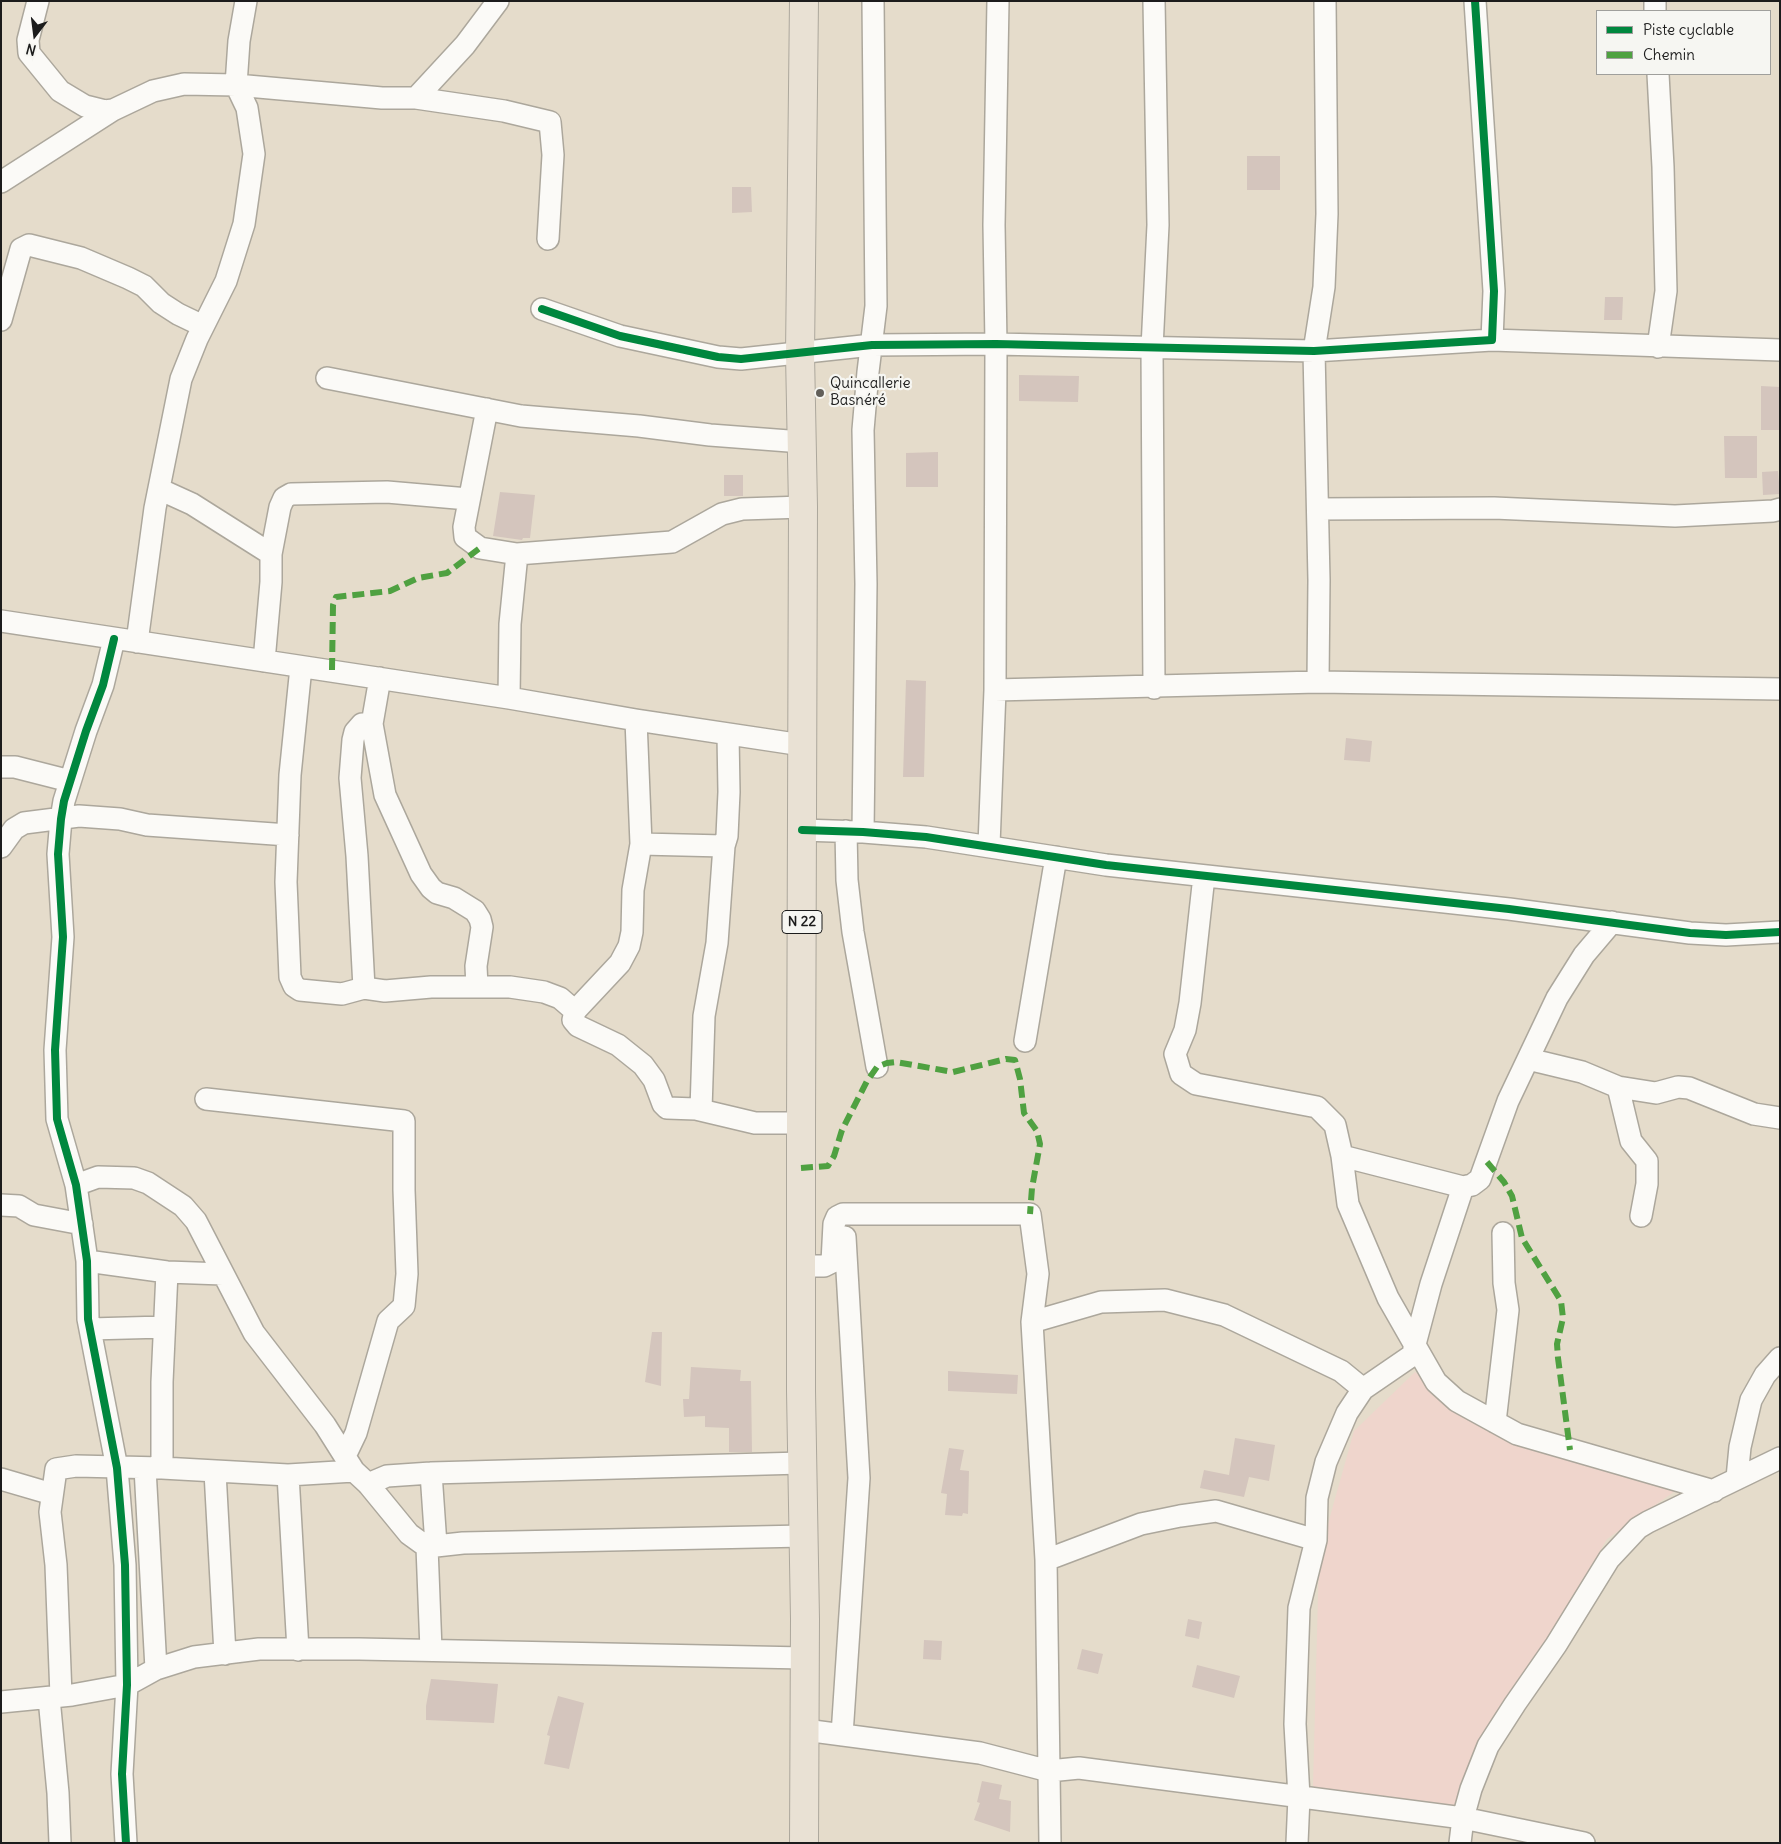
<!DOCTYPE html>
<html>
<head>
<meta charset="utf-8">
<style>
	body { margin:0 }
	#map { position:relative; width:1781px; height:1844px; overflow:hidden; background:#e5dccb; font-family:Delius,sans-serif }
	canvas { display:block }
	.frame { position:absolute; inset:0; border:2px solid #1c1c1c; pointer-events:none }
	.legend { position:absolute; left:1596px; top:10px; width:175px; height:65px; box-sizing:border-box; background:#f6f6f2; border:1px solid #9f9f9c; margin:0; padding:6px 9px; list-style:none; font-size:15px; color:#1c1c1c }
	.legend li { display:flex; align-items:center; gap:10px; height:25px }
	.legend b { width:25px; border:1px solid #9f9f9c }
	.north { position:absolute; left:10px; top:10px; width:50px; height:50px; -webkit-text-stroke:4px #f6f6f2; paint-order:stroke; rotate:195deg; font-size:14px; font-weight:700; line-height:20px; text-align:center; color:#1c1c1c }
	.north::after { content:''; display:block; margin:auto; width:18px; height:22px; background:#1c1c1c; clip-path:polygon(50% 0,100% 100%,50% 72%,0 100%) }
</style>
</head>
<body>
<div id="map">
<canvas width="1781" height="1844"></canvas>
<div class="frame"></div>
<ul class="legend">
<li><b style="height:6px;background:#00873e"></b>Piste cyclable</li>
<li><b style="height:6px;background:#4fa141"></b>Chemin</li>
</ul>
<div class="north">N</div>
</div>
<script>
const context = document.querySelector('canvas').getContext('2d');
context.lineJoin = 'round';
function fillPath(path, color) {
  context.fillStyle = color;
  context.fill(path, 'evenodd');
}
function toPath(rows) {
  const path = new Path2D();
  for (const r of rows) {
    path.moveTo(r[0], r[1]);
    for (let i = 2; i < r.length; i += 2) path.lineTo(r[i], r[i + 1]);
  }
  return path;
}
function stroke(path, color, width, dash) {
  context.strokeStyle = color;
  context.lineWidth = width;
  context.lineCap = dash ? 'butt' : 'round';
  context.setLineDash(dash || []);
  context.stroke(path);
}
function drawText(font, color, halo, rows, align = 'center') {
  context.font = font + ' Delius,sans-serif';
  context.lineWidth = 4.5;
  context.setLineDash([]);
  context.textBaseline = 'middle';
  context.strokeStyle = halo;
  context.fillStyle = color;
  for (const [text, x, y, turn = 0] of rows) {
    context.save();
    context.translate(x, y);
    context.rotate((+turn || 0) * Math.PI / 180);
    context.textAlign = isNaN(turn) ? turn : align;
    if (halo) context.strokeText(text, 0, 0);
    context.fillText(text, 0, 0);
    context.restore();
  }
}
fillPath(toPath([
	[1415,1372,1499,1438,1678,1489,1607,1539,1553,1631,1459,1810,1313,1787,1319,1556,1354,1431]
]), '#efd5cc');
fillPath(toPath([
	[1247,156,1280,156,1280,190,1247,190],
	[732,187,751,187,752,212,732,213],
	[1605,297,1623,297,1622,320,1604,320],
	[1019,375,1079,376,1078,402,1019,401],
	[1761,386,1780,387,1780,430,1761,430],
	[1724,436,1757,436,1757,478,1725,478],
	[938,452,938,487,906,487,906,453],
	[1778,471,1780,494,1763,495,1762,472],
	[724,475,743,475,743,496,724,496],
	[500,492,535,495,530,538,523,538,522,540,493,536],
	[906,680,926,681,924,777,903,777],
	[1346,738,1372,741,1370,762,1344,760],
	[652,1332,662,1332,661,1386,645,1382],
	[691,1367,741,1370,740,1381,751,1381,752,1452,729,1452,729,1428,705,1427,705,1416,684,1417,683,1399,689,1399],
	[948,1371,1018,1375,1017,1394,948,1391],
	[1235,1438,1275,1445,1269,1481,1249,1477,1244,1497,1200,1488,1204,1470,1229,1475],
	[949,1448,964,1450,960,1470,969,1471,968,1514,963,1513,962,1516,945,1515,947,1494,941,1493],
	[1188,1619,1202,1622,1199,1639,1185,1636],
	[924,1640,942,1641,941,1660,923,1659],
	[1082,1649,1103,1654,1098,1674,1077,1669],
	[1197,1665,1240,1676,1234,1698,1192,1687],
	[431,1679,498,1684,494,1723,426,1720,426,1706],
	[558,1696,584,1703,569,1769,544,1764,550,1736,547,1735],
	[982,1781,1002,1785,999,1799,1011,1801,1010,1832,974,1820,980,1803,977,1802]
]), '#d4c5bd');
const minor = toPath([
	[38,1,28,40,29,53,60,91,85,106,105,111,113,110,153,91,184,84,236,85,382,98,416,98,465,45,498,1],
	[1655,1,1655,11],
	[1658,74,1663,167,1666,291,1658,347],
	[416,98,504,111,550,122,553,155,548,239],
	[1,182,113,110],
	[542,309,620,336,718,357,741,359,872,345,996,344,1314,351,1492,340,1494,291,1475,1],
	[1,320,21,249,29,245,81,258,128,278,144,286,161,303,178,314,203,326],
	[1492,340,1780,350],
	[327,378,521,416,639,426,710,435,802,442],
	[487,409,464,527,465,537,480,548,517,554,672,542,722,514,742,509,803,507],
	[159,489,192,504,271,554,271,582,264,661],
	[1318,509,1494,508,1675,516,1773,511,1780,509],
	[271,554,280,507,284,498,291,494,387,492,468,499],
	[1,621,509,698,636,720,802,745],
	[114,639,103,685,86,731,64,801,61,819,58,854,63,937,55,1050,57,1119,76,1185,87,1261,88,1319,117,1468,125,1565,127,1685,122,1774,126,1843],
	[137,642,155,508,181,379,197,339,226,281,244,224,254,154,247,108,236,85,239,41,246,1],
	[301,667,290,775,286,882,290,977,294,986,300,990,342,994,364,988,385,991,431,987,510,987,544,992,560,998,575,1011,573,1020,578,1026,618,1045,643,1065,654,1080,663,1104,667,1108,696,1109,755,1123,801,1123],
	[380,678,372,724,385,795,421,874,431,888,437,893,454,898,475,911,480,919,482,927,476,966,477,987],
	[1318,682,1780,689],
	[1154,688,1152,348,1158,225,1154,1],
	[995,690,1318,682,1319,580,1314,351,1324,287,1327,214,1325,1],
	[509,698,510,624,517,554],
	[1,767,15,767,70,781],
	[802,830,863,832,926,837,1106,865,1509,909,1690,933,1726,935,1780,932],
	[846,831,847,880,853,932,877,1067],
	[863,832,866,584,863,430,868,372,876,306,873,1],
	[641,844,724,846,727,836,729,792,728,735],
	[989,845,995,690,996,344,994,225,998,1],
	[1,847,14,829,24,823,79,816,120,819,147,825,288,835],
	[1204,876,1190,1003,1185,1030,1175,1054,1181,1074,1196,1084,1317,1107,1335,1125,1342,1156,1348,1204,1388,1298,1436,1382,1457,1401,1517,1434,1714,1491],
	[364,988,357,856,350,778,353,740,355,732,362,724,372,724],
	[575,1011,620,963,629,946,632,932,633,890,641,844,636,720],
	[1025,1041,1056,857],
	[1528,1059,1582,1072,1618,1087,1656,1093,1678,1087,1689,1088,1754,1114,1780,1118],
	[1618,1087,1631,1141,1647,1161,1647,1184,1641,1216],
	[206,1099,404,1121,404,1190,407,1274,404,1306,388,1321,356,1433,345,1456],
	[701,1110,704,1016,717,943,724,846],
	[1342,1156,1463,1187,1472,1185,1480,1179,1508,1101,1557,998,1584,955,1612,922],
	[76,1185,98,1177,134,1178,148,1183,183,1206,196,1221,254,1333,325,1425,354,1471,368,1484,409,1534,427,1547,431,1650],
	[1,1205,19,1206,34,1215,82,1224],
	[87,1261,167,1272,223,1274],
	[802,1266,824,1266,832,1262,834,1224,837,1217,843,1214,1030,1214,1038,1274,1032,1322,1046,1560,1050,1843],
	[1032,1322,1101,1302,1165,1300,1224,1315,1341,1371,1363,1389],
	[90,1329,164,1327],
	[1414,1348,1431,1284,1463,1187],
	[1495,1422,1508,1310,1504,1283,1503,1233],
	[145,1468,156,1669],
	[162,1468,162,1382,167,1272],
	[215,1472,225,1654],
	[431,1473,436,1545],
	[288,1475,298,1650],
	[1737,1478,1740,1447,1751,1400,1765,1375,1780,1358],
	[1,1479,52,1494],
	[368,1484,387,1476,431,1473,802,1463],
	[427,1547,463,1543,804,1536],
	[1046,1560,1141,1524,1180,1516,1216,1511,1316,1540],
	[61,1696,56,1565,50,1512,56,1469,76,1466,162,1468,288,1475,354,1471],
	[49,1698,58,1793,60,1843],
	[1,1702,72,1695,127,1685,156,1669,194,1657,259,1649,359,1649,804,1658],
	[805,1730,980,1753,1049,1771,1079,1768,1463,1818,1584,1843],
	[842,1735,859,1478,845,1237],
	[1297,1843,1299,1797,1295,1724,1299,1608,1316,1540,1317,1498,1326,1462,1347,1413,1363,1389,1417,1352],
	[1460,1843,1463,1818,1471,1789,1488,1746,1515,1704,1556,1645,1609,1559,1638,1528,1648,1522,1780,1458]
]);
const major = toPath([
	[804,1,800,354,803,507,801,1123,801,1391,805,1619,804,1843]
]);
stroke(minor, '#aca79c', 24);
stroke(major, '#aca79c', 30);
stroke(minor, '#fbfaf7', 21);
stroke(major, '#e9e1d4', 28);
stroke(toPath([
	[332,670,333,605,336,597,390,591,418,578,447,573,480,548],
	[1487,1162,1504,1182,1512,1196,1522,1238,1561,1301,1563,1318,1557,1344,1558,1358,1570,1450],
	[801,1168,828,1166,834,1156,842,1130,867,1081,877,1067,887,1063,896,1062,953,1072,1006,1059,1015,1060,1020,1079,1024,1113,1037,1131,1040,1144,1032,1188,1030,1214]
]), '#4fa141', 6, [12, 6]);
stroke(toPath([
	[542,309,620,336,718,357,741,359,872,345,996,344,1314,351,1492,340,1494,291,1475,1],
	[114,639,103,685,86,731,64,801,61,819,58,854,63,937,55,1050,57,1119,76,1185,87,1261,88,1319,117,1468,125,1565,127,1685,122,1774,126,1843],
	[802,830,863,832,926,837,1106,865,1509,909,1690,933,1726,935,1780,932]
]), '#00873e', 8);
for (const [x, y, r, color] of [
	[820,393,5,"#625f59"]
]) {
  const dot = new Path2D();
  dot.arc(x, y, r, 0, 2 * Math.PI);
  context.fillStyle = color;
  context.fill(dot);
  stroke(dot, '#f6f6f2', 2);
}
for (const [x, y, w] of [
	[802,922,40]
]) {
  const box = new Path2D();
  box.roundRect(x - w / 2, y - 11.5, w, 23, 4);
  context.fillStyle = '#f6f6f2';
  context.fill(box);
  stroke(box, '#1c1c1c', 1);
}
drawText('bold 14px', '#1c1c1c', null, [
	["N 22",802,922]
]);
drawText('15px', '#1c1c1c', '#f6f6f2', [
	["Quincallerie",830,384],
	["Basnéré",830,401]
], 'left');
</script>
</body>
</html>
